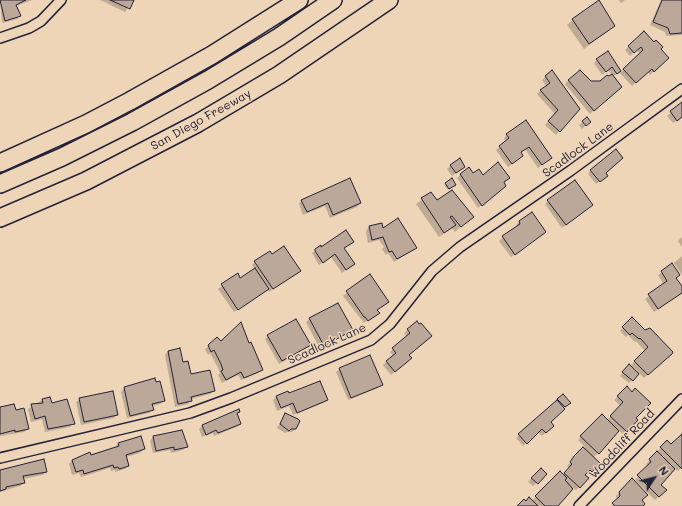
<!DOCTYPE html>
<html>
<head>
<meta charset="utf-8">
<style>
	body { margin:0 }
	#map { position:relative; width:682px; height:506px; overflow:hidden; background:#efd5b7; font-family:Mali,sans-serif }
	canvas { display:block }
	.north { position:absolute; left:634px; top:458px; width:40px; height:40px; -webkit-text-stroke:3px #efd5b7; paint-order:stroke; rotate:54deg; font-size:11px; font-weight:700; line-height:16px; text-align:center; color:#22223b }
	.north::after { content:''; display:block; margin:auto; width:14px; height:18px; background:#22223b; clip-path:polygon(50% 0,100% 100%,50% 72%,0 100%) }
</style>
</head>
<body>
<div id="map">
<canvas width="682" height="506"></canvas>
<div class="north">N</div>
</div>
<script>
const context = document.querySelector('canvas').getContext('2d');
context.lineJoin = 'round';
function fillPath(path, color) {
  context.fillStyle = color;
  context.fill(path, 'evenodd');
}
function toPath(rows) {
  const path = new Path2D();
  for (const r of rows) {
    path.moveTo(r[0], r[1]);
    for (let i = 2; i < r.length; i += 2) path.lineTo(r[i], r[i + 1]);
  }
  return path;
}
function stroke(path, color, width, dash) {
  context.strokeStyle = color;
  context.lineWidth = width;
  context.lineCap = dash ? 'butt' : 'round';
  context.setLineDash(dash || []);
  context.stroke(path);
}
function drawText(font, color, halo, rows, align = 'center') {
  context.font = font + ' Mali,sans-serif';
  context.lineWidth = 3;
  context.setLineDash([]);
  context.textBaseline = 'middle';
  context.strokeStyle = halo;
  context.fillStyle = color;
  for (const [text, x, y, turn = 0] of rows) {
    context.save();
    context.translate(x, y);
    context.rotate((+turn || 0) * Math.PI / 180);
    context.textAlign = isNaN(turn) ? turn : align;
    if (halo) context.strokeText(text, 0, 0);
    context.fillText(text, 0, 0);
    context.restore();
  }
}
fillPath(toPath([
	[0,0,32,0,16,6,20,16,17,19,2,23],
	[100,0,133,0,125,12],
	[619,0,625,0,621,3],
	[661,0,682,0,682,35,666,36,665,32,650,25],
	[573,20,614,26,584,49,567,25],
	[644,33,667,58,650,75,648,72,632,86,619,72,613,77,617,90,590,114,565,84,569,80,600,82,609,78,612,75,608,70,602,75,594,63,608,52,621,72,640,54,637,50,630,56,625,50],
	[552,71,579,108,556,135,545,125,555,114,537,94,546,86,542,80],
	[682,103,682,117,673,123,667,116],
	[583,122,586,125,582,129,579,125],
	[507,135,550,158,538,168,525,149,520,153,522,156,508,167,496,150,506,142,504,138],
	[451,165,461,170,452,176,447,169],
	[468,169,472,174,509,178,503,183,502,189,478,208,457,178],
	[591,170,605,173,603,179,596,184,588,174],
	[446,184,454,186,448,190,444,185],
	[431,193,436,202,472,217,455,232,452,228,439,237,416,204],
	[302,200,360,203,357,207,330,218,325,206,303,215,299,204],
	[548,201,588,209,562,228,545,204],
	[532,213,545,232,511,257,499,241,517,227,516,225,519,222],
	[381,224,383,229,416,248,394,262,388,253,386,255,382,249,384,247,379,240,368,243,366,231,369,227],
	[345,232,352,242,343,249,354,264,342,273,331,257,319,265,312,253],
	[682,237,682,247,678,241],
	[272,255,296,274,269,292,268,289,234,312,218,289,237,275,240,279,255,269,252,265,255,262],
	[682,256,682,275,674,263],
	[672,265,675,278,682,288,682,292,654,312,645,299,664,285,658,275],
	[370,276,384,305,376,310,375,316,364,323,343,296],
	[310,319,352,330,320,349,306,322],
	[632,319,671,354,644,378,639,373,629,383,620,376,629,366,636,372,637,371,631,365,645,351,636,341,635,342,628,335,626,337,620,331],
	[416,323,428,340,408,356,407,362,391,375,383,365,393,356,390,352,407,337,404,333],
	[268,336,310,345,279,364,265,339],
	[217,339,220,343,248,344,261,370,258,373,241,380,238,375,222,383,218,375,220,373,218,368,210,353,208,355,205,349],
	[168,351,183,363,190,376,214,391,210,394,191,399,188,404,175,407,165,355],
	[340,369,382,384,378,388,348,400,336,372],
	[155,383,164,401,160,404,152,406,153,409,149,413,127,418,121,392,124,388],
	[627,388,636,420,623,434,618,430,606,443,607,444,593,458,598,463,588,474,586,472,583,475,587,478,576,490,573,488,557,506,518,506,532,501,560,472,563,475,569,468,567,466,585,447,578,440,602,415,607,420,621,406,614,400],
	[289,394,327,400,323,403,293,415,289,406,277,411,273,400,276,397],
	[563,395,569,402,549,422,553,426,542,436,538,432,523,446,516,438],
	[80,399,117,414,114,418,81,425,76,402],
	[42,400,51,404,73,423,70,427,45,432,42,419,31,422,28,409],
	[0,408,15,412,28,429,24,432,0,436],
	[239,411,236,414,240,424,236,427,214,436,213,433,202,437,199,429,202,426],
	[285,415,295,429,292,432,287,432,285,433,277,428],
	[682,433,682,467,678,471,674,468,659,485,662,494,655,500,648,493,641,500,642,506,611,506,617,500,616,496,632,480,647,494,648,493,635,480,648,466,646,464,667,441,671,445],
	[153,437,187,447,183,450,171,453,170,450,153,453,150,441],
	[118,444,144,449,140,453,126,457,128,465,125,469,115,472,115,470,111,471,110,468,81,477,79,473,72,475,69,464,72,460,115,447],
	[541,469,546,474,533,486,528,482],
	[0,471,46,472,43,475,23,479,24,483,20,486,0,492]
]), '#0003');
const building = toPath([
	[0,0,26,0,16,5,21,16,5,21,0,0],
	[110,0,134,0,130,9,110,0],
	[599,0,615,26,589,44,572,19,599,0],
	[662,0,682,0,682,33,670,34,668,28,653,22,662,0],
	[644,31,654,42,656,40,663,47,661,49,669,58,654,72,652,69,636,83,623,69,643,50,641,47,634,53,628,46,644,31],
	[608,51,621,71,617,74,612,67,606,72,596,59,608,51],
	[552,70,580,109,560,132,548,121,558,110,540,90,550,83,545,76,552,70],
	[580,70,591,81,600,81,607,75,609,76,612,74,622,87,594,111,568,80,580,70],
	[682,102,682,117,677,121,670,111,682,102],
	[587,117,591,122,586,126,582,121,587,117],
	[526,120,552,158,542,165,529,147,521,152,523,156,512,164,499,146,509,138,506,134,526,120],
	[616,149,623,158,606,173,608,176,600,182,590,170,616,149],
	[460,158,465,167,456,173,450,165,460,158],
	[498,162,510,178,504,182,506,186,482,206,460,174,469,167,473,173,479,169,483,175,498,162],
	[350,178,361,203,333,215,328,203,307,212,301,200,350,178],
	[452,178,456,185,449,189,445,183,452,178],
	[575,180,593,205,566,225,547,200,575,180],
	[452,190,474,217,461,227,452,216,450,217,456,225,444,233,421,198,431,192,437,200,452,190],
	[532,212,546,232,515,255,502,236,520,224,519,221,532,212],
	[398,218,417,248,397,259,392,251,389,252,383,237,372,240,369,226,382,223,383,228,398,218],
	[346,230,354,242,344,248,355,264,346,270,335,254,323,263,315,251,315,249,321,245,321,247,346,230],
	[284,246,301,271,273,289,254,261,270,251,272,254,284,246],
	[672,263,680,275,676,278,682,286,682,293,658,309,648,294,667,281,661,271,672,263],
	[255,268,269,289,238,310,221,284,238,273,240,278,255,268],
	[370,274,389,302,377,310,380,313,368,321,365,317,364,317,346,291,370,274],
	[338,303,353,330,324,346,309,318,338,303],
	[632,317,645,330,650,328,673,352,672,354,648,375,634,361,648,347,640,338,639,339,632,333,630,335,622,327,632,317],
	[296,319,311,345,282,361,267,335,296,319],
	[417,321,419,324,421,323,432,336,409,355,412,358,395,372,386,361,396,353,392,348,410,333,407,329,417,321],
	[241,322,249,343,251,342,263,370,244,378,241,372,226,380,221,371,223,370,221,364,214,350,211,352,208,345,217,337,221,341,241,322],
	[180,348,183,362,188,361,191,374,210,370,215,391,191,397,192,401,178,404,168,351,180,348],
	[370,355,383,385,351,398,339,368,370,355],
	[629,364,639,374,633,381,622,372,629,364],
	[155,378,156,382,160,381,165,401,152,404,154,410,130,416,124,387,155,378],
	[320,381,328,400,297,413,293,403,281,408,276,396,288,391,289,393,320,381],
	[627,386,632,392,635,388,651,403,636,418,638,420,627,432,610,416,623,402,617,396,627,386],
	[113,391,118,415,84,422,79,398,113,391],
	[563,394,571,403,565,407,557,399,563,394],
	[50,397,52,403,67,399,75,424,48,429,45,416,35,419,31,404,43,403,42,399,50,397],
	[557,400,565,409,551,422,554,426,546,433,542,429,527,444,518,434,557,400],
	[14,404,16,410,24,408,29,429,15,432,15,430,0,434,0,407,14,404],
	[239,409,240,412,237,413,241,424,218,433,216,430,206,435,202,425,239,409],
	[285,413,298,419,300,421,296,429,291,429,289,431,280,424,285,413],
	[602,414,619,431,599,454,580,436,602,414],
	[182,430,188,447,174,450,174,447,156,451,153,436,182,430],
	[682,434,682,469,660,447,667,440,671,444,682,434],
	[141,436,145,449,126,455,129,466,119,469,118,467,114,468,113,465,84,474,83,470,76,472,72,460,90,452,91,455,119,446,118,443,141,436],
	[583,447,600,463,592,472,590,470,585,475,589,478,580,488,564,473,572,464,570,462,574,456,583,447],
	[657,451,675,469,661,485,667,490,659,497,637,475,651,462,649,459,657,451],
	[44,459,47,472,23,476,25,483,6,487,6,489,0,491,0,470,44,459],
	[541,468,547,474,538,484,531,478,541,468],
	[560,471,567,478,565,480,573,489,558,506,545,506,535,496,560,471],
	[632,478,648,495,642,500,645,504,643,506,615,506,612,503,620,496,619,492,632,478],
	[529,497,538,506,517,506,524,499,526,501,529,497]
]);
fillPath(building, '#bca898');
stroke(building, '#22223b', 1);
const street = toPath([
	[0,38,29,28,41,21,61,0],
	[0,458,190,413,231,398,371,340,390,324,432,271,460,247,570,171,682,89],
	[579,506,682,399]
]);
const highway = toPath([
	[0,163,86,124,130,101,212,55,299,0],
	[0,184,62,157,132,122,208,80,279,37,333,0],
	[0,218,86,181,198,123,279,75,389,0]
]);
stroke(street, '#22223b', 12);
stroke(highway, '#22223b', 20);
stroke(street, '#efd5b7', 9);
stroke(highway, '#efd5b7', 17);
drawText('12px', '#22223b', '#efd5b7', [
	["San Diego Freeway",201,120,-29],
	["Scadlock Lane",578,150,-36],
	["Scadlock Lane",327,344,-24],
	["Woodcliff Road",622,444,-47]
]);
</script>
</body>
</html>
